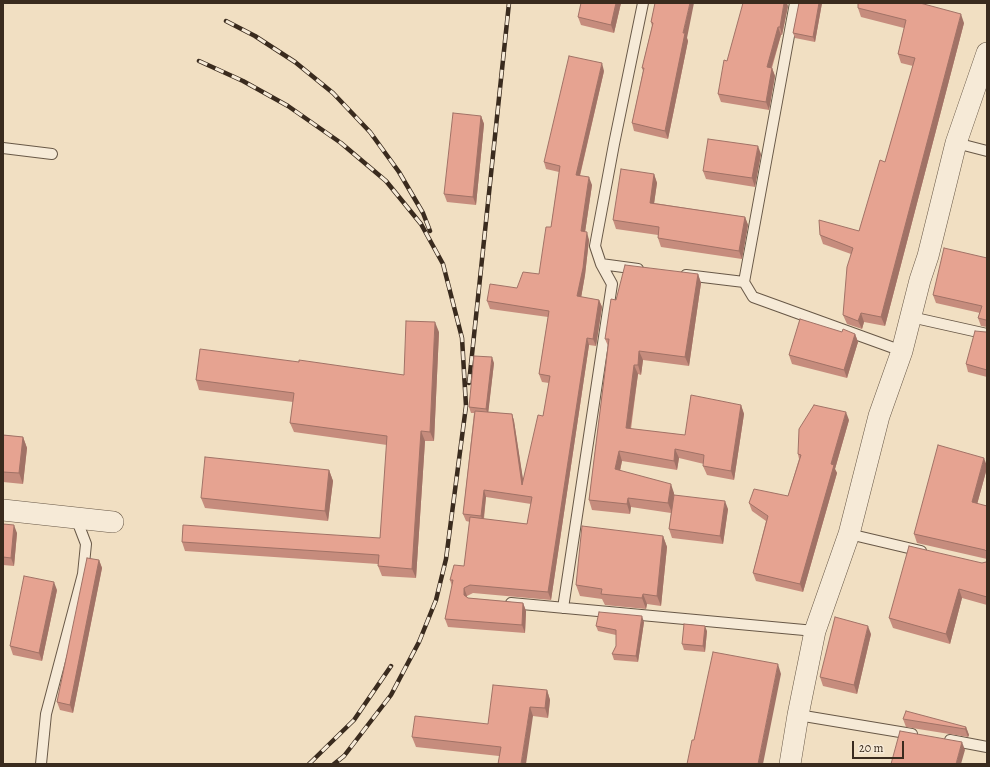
<!DOCTYPE html>
<html>
<head>
<meta charset="utf-8">
<style>
	body { margin:0 }
	#map { position:relative; width:990px; height:767px; overflow:hidden; background:#f1dfc2; font-family:Alegreya,serif }
	canvas { display:block }
	.frame { position:absolute; inset:0; border:4px solid #3a2b1e; pointer-events:none }
	.scale { position:absolute; left:852px; top:741px; width:52px; height:18px; box-sizing:border-box; border:2px solid #3a2b1e; border-top:0; padding-left:5px; font-size:12px; line-height:14px; white-space:nowrap; color:#3a2b1e; -webkit-text-stroke:3px #f6ead7; paint-order:stroke }
</style>
</head>
<body>
<div id="map">
<canvas width="990" height="767"></canvas>
<div class="frame"></div>
<div class="scale">20 m</div>
</div>
<script>
const context = document.querySelector('canvas').getContext('2d');
context.lineJoin = 'round';
function toPath(rows) {
  const path = new Path2D();
  for (const r of rows) {
    path.moveTo(r[0], r[1]);
    for (let i = 2; i < r.length; i += 2) path.lineTo(r[i], r[i + 1]);
  }
  return path;
}
function stroke(path, color, width, dash) {
  context.strokeStyle = color;
  context.lineWidth = width;
  context.lineCap = dash ? 'butt' : 'round';
  context.setLineDash(dash || []);
  context.stroke(path);
}
function fillPath(path, color) {
  context.fillStyle = color;
  context.fill(path, 'evenodd');
}
const lane = toPath([
	[795,3,744,282,753,297,902,351],
	[956,143,987,151],
	[3,148,52,154],
	[601,264,638,269],
	[686,275,744,282],
	[911,317,987,334],
	[849,534,921,551],
	[511,603,815,631],
	[563,608,612,284,601,264,595,246,614,144,643,3],
	[798,715,912,734],
	[950,740,987,747],
	[41,764,46,714,83,574,86,544,76,518]
]);
const street = toPath([
	[3,510,113,522],
	[790,764,798,715,815,631,849,534,879,416,902,351,920,280,928,256,956,143,987,53]
]);
stroke(lane, '#685847', 12);
stroke(street, '#685847', 22);
stroke(lane, '#f6ead7', 10);
stroke(street, '#f6ead7', 21);
const rail = toPath([
	[226,21,255,36,295,62,333,93,370,132,399,172,423,213,430,231],
	[199,61,243,81,288,106,341,143,386,181,421,224,443,264,462,338,466,406,446,559,436,600,419,642,391,695,344,756,334,764],
	[469,383,509,3],
	[309,764,354,720,391,666]
]);
stroke(rail, '#3a2b1e', 4.5);
stroke(rail, '#f6ead7', 3, [9]);
fillPath(toPath([
	[621,3,614,33,581,25,578,17],
	[655,3,687,38,688,41,668,139,634,131,632,123,643,71,642,68,652,26,651,22],
	[799,3,822,3,815,42,795,38,793,33],
	[788,6,782,35,781,35,772,68,775,76,769,110,721,102,718,94,727,61],
	[858,8,964,23,885,326,864,322,862,329,847,324,843,315,851,254,823,244,820,235,859,231,885,162,913,66,901,63,898,54,904,28,861,17],
	[604,71,580,176,592,185,585,232,589,240,585,275,581,297,599,300,602,307,596,346,589,345,551,600,473,593,467,596,466,597,468,598,523,603,526,611,525,633,448,627,445,619,452,586,450,580,464,566,470,522,466,521,463,514,474,413,471,413,469,407,494,363,488,412,512,414,514,421,523,481,543,416,549,383,542,382,539,374,548,317,490,309,487,301,517,288,539,274,551,227,559,172,546,169,544,162],
	[486,497,531,504,527,524,484,519],
	[481,116,484,124,476,205,447,202,444,194],
	[761,154,755,187,706,179,703,171],
	[654,174,657,183,654,203,745,217,748,225,742,259,661,247,658,238,658,235,616,229,613,220],
	[987,258,987,327,981,326,978,318,980,313,936,303,933,295],
	[698,274,701,283,689,366,643,360,641,375,638,374,631,429,685,435,741,405,744,414,734,480,707,475,703,466,704,464,679,458,677,470,622,461,620,471,674,493,674,495,728,509,723,544,672,538,669,529,671,513,631,507,630,514,592,510,589,500,608,346,605,339,616,300],
	[439,332,434,441,425,441,416,578,382,576,378,566,378,564,185,551,182,542,380,538,387,445,294,432,290,423,293,402,199,390,196,380,299,362,404,375],
	[842,332,855,334,858,342,847,378,792,364,789,355],
	[986,332,987,332,987,377,968,372,966,364],
	[849,420,835,469,837,473,803,592,756,581,753,573,766,521,752,511,749,503,788,496,799,459,798,454],
	[3,435,23,437,27,448,23,484,3,482],
	[987,466,987,468,977,504,987,506,987,559,917,543,914,534],
	[329,470,333,481,328,521,205,508,201,498],
	[3,524,17,533,14,566,3,565],
	[663,536,667,547,661,606,647,604,646,609,605,605,602,599,580,596,576,585],
	[99,560,102,568,73,713,60,710,57,702],
	[987,561,987,605,962,598,950,644,893,628,889,618,982,563,986,562],
	[57,590,42,661,13,655,10,646],
	[644,622,638,662,614,660,612,654,616,646,616,635,598,631,596,626],
	[707,631,705,652,684,650,682,644],
	[871,634,857,694,823,686,820,677],
	[547,690,550,700,548,718,533,716,499,756,416,747,412,737,488,724],
	[903,719,966,727,969,735,968,737,906,727]
]), '#c68c7d');
fillPath(toPath([
	[616,3,621,3,614,33,611,25],
	[690,3,694,3,687,38,688,41,668,139,665,131,683,33],
	[784,3,787,3,788,6,782,35,780,27],
	[819,3,822,3,815,42,813,37],
	[961,14,964,23,885,326,881,317],
	[778,27,781,35,769,75,767,67],
	[602,63,604,71,578,183,576,175],
	[772,68,775,76,769,110,766,102],
	[481,116,484,124,476,205,473,197],
	[758,146,761,154,755,187,752,178],
	[654,174,657,183,653,211,650,203],
	[589,177,592,185,584,239,581,231],
	[745,217,748,225,742,259,739,251],
	[587,232,589,240,585,275,580,304,577,296],
	[698,274,701,283,689,366,685,357],
	[599,300,602,307,596,346,593,339],
	[861,313,864,322,862,329,858,321],
	[435,322,439,332,434,441,430,432],
	[855,334,858,342,847,378,844,370],
	[587,338,589,345,551,600,548,592],
	[639,351,643,360,641,375,638,365],
	[492,357,494,363,488,415,486,409],
	[634,365,638,374,629,437,626,428],
	[741,405,744,414,734,480,731,471],
	[846,412,849,420,835,469,837,473,803,592,800,584,831,464],
	[512,414,514,421,525,492,522,485],
	[421,431,425,441,416,578,412,569],
	[23,437,27,448,23,484,19,473],
	[675,449,679,458,677,470,674,461],
	[619,451,622,461,618,479,615,469],
	[984,458,987,466,987,468,975,512,972,502],
	[329,470,333,481,328,521,325,511],
	[671,484,674,493,672,513,668,503],
	[484,490,486,497,483,523,481,516],
	[628,498,631,507,630,514,627,504],
	[725,501,728,509,723,544,720,536],
	[14,525,17,533,14,566,11,558],
	[663,536,667,547,661,606,657,596],
	[99,560,102,568,73,713,70,705],
	[54,582,57,590,42,661,39,653],
	[464,588,467,596,466,602,464,595],
	[959,589,962,598,950,644,946,634],
	[643,594,647,604,646,609,642,598],
	[523,603,526,611,525,633,522,625],
	[642,616,644,622,638,662,636,656],
	[705,626,707,631,705,652,703,646],
	[868,626,871,634,857,694,854,685],
	[778,664,781,674,763,764,758,764],
	[547,690,550,700,548,718,545,708],
	[530,707,533,716,526,764,521,764],
	[966,727,969,735,968,737,965,729],
	[962,742,965,750,961,764,956,764]
]), '#a17266');
const building = toPath([
	[581,3,616,3,611,25,578,17,581,3],
	[655,3,690,3,683,33,685,33,665,131,632,123,644,68,642,68,653,23,651,22,655,3],
	[743,3,784,3,780,27,778,27,767,67,772,68,766,102,718,94,724,60,727,61,743,3],
	[799,3,819,3,813,37,793,33,799,3],
	[858,3,920,3,961,14,881,317,861,313,858,321,843,315,847,267,853,248,820,235,819,220,859,231,880,160,885,162,915,58,898,54,906,20,858,8,858,3],
	[569,56,602,63,576,175,589,177,581,231,587,232,583,268,577,296,599,300,593,339,587,338,548,592,470,585,464,588,464,595,468,598,523,603,522,625,445,619,453,580,450,580,454,565,464,566,470,517,527,524,532,497,484,490,481,516,463,514,475,411,512,414,522,485,538,415,543,416,550,376,539,374,549,311,487,301,490,284,517,288,523,272,539,274,546,227,551,227,560,166,544,162,569,56],
	[453,113,481,116,473,197,444,194,453,113],
	[708,139,758,146,752,178,703,171,708,139],
	[621,169,654,174,650,203,745,217,739,251,658,238,659,227,613,220,621,169],
	[944,248,987,258,987,321,986,320,978,318,982,306,933,295,944,248],
	[625,265,698,274,685,357,639,351,638,365,634,365,626,428,685,435,691,395,741,405,731,471,703,466,704,455,675,449,674,461,619,451,615,469,671,484,668,503,628,498,627,504,589,500,609,339,605,339,611,299,616,300,625,265],
	[800,319,842,332,843,329,855,334,844,370,789,355,800,319],
	[406,321,435,322,430,432,421,431,412,569,378,566,379,555,182,542,183,525,380,538,387,436,290,423,294,393,196,380,200,349,299,362,299,360,404,375,406,321],
	[975,331,986,332,987,332,987,370,966,364,975,331],
	[474,356,492,357,486,409,469,407,474,356],
	[814,405,846,412,831,464,834,465,800,584,753,573,768,516,749,503,754,489,788,496,801,455,798,454,799,429,814,405],
	[3,435,23,437,19,473,3,472,3,435],
	[938,445,984,458,972,502,987,506,987,552,985,550,914,534,938,445],
	[205,457,329,470,325,511,201,498,205,457],
	[674,495,725,501,720,536,669,529,674,495],
	[3,524,14,525,11,558,3,557,3,524],
	[582,526,663,536,657,596,643,594,642,598,601,594,602,589,576,585,582,526],
	[909,546,982,563,986,562,987,561,987,597,959,589,946,634,889,618,909,546],
	[87,558,99,560,70,705,57,702,87,558],
	[24,576,54,582,39,653,10,646,24,576],
	[599,612,642,616,636,656,612,654,616,646,616,630,596,626,599,612],
	[835,617,868,626,854,685,820,677,835,617],
	[684,624,705,626,703,646,682,644,684,624],
	[713,652,778,664,758,764,687,764,692,740,694,740,713,652],
	[493,685,547,690,545,708,530,707,521,764,498,764,501,747,412,737,415,716,488,724,493,685],
	[906,711,966,727,965,729,903,719,906,711],
	[900,731,962,742,956,764,891,764,900,731]
]);
fillPath(building, '#e6a391');
stroke(building, '#a17266', 1);
</script>
</body>
</html>
